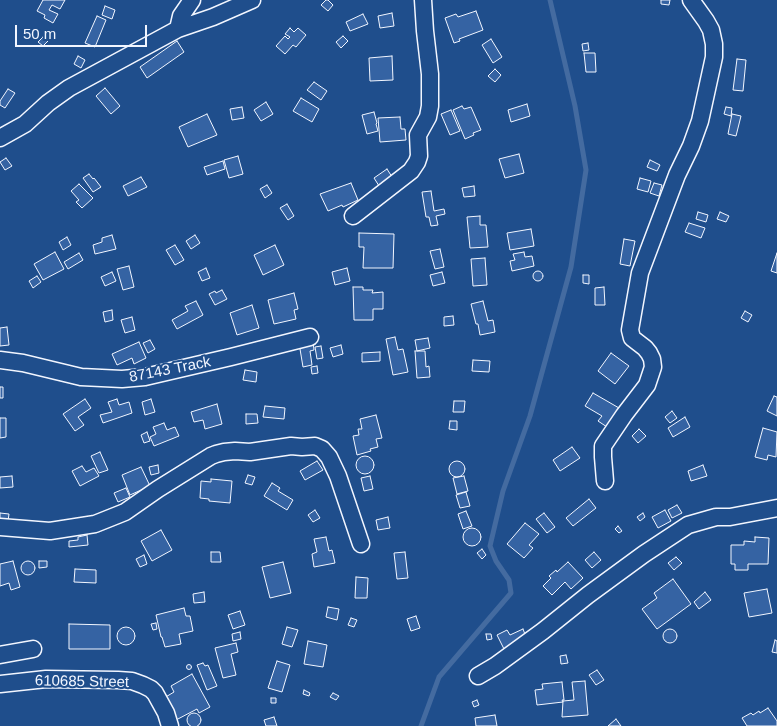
<!DOCTYPE html>
<html>
<head>
<meta charset="utf-8">
<style>
	body { margin:0 }
	#map { position:relative; width:777px; height:726px; overflow:hidden; background:#1f4e8c; font-family:Helvetica,sans-serif }
	canvas { display:block }
	.scale { position:absolute; left:15px; top:25px; width:132px; height:22px; box-sizing:border-box; border:2px solid #f2f6ff; border-top:0; padding-left:6px; font-size:15px; line-height:18px; white-space:nowrap; color:#f2f6ff; -webkit-text-stroke:4px #1f4e8c; paint-order:stroke }
</style>
</head>
<body>
<div id="map">
<canvas width="777" height="726"></canvas>
<div class="scale">50 m</div>
</div>
<script>
const context = document.querySelector('canvas').getContext('2d');
context.lineJoin = 'round';
function toPath(rows) {
  const path = new Path2D();
  for (const r of rows) {
    if (r.length === 3) {
      path.moveTo(r[0] + r[2], r[1]);
      path.arc(r[0], r[1], r[2], 0, 2 * Math.PI);
      continue;
    }
    path.moveTo(r[0], r[1]);
    for (let i = 2; i < r.length; i += 2) path.lineTo(r[i], r[i + 1]);
  }
  return path;
}
function stroke(path, color, width, dash) {
  context.strokeStyle = color;
  context.lineWidth = width;
  context.lineCap = dash ? 'butt' : 'round';
  context.setLineDash(dash || []);
  context.stroke(path);
}
function fillPath(path, color) {
  context.fillStyle = color;
  context.fill(path, 'evenodd');
}
function drawText(font, color, halo, rows, align = 'center') {
  context.font = font + ' Helvetica,sans-serif';
  context.lineWidth = 4;
  context.setLineDash([]);
  context.textBaseline = 'middle';
  context.strokeStyle = halo;
  context.fillStyle = color;
  for (const [text, x, y, turn = 0] of rows) {
    context.save();
    context.translate(x, y);
    context.rotate((+turn || 0) * Math.PI / 180);
    context.textAlign = isNaN(turn) ? turn : align;
    if (halo) context.strokeText(text, 0, 0);
    context.fillText(text, 0, 0);
    context.restore();
  }
}
stroke(toPath([
	[421,726,439,677,511,593,509,580,496,561,490,546,503,491,530,416,571,267,586,170,575,106,550,0]
]), '#446ba0', 5);
const building = toPath([
	[43,0,65,0,60,9,52,5,49,10,58,14,53,23,44,18,45,15,37,11,43,0],
	[326,0,328,0,333,5,328,11,321,5,326,0],
	[661,0,670,0,669,5,661,4,661,0],
	[105,6,115,10,112,19,102,15,105,6],
	[476,11,483,30,459,39,460,41,454,43,445,18,456,14,458,17,476,11],
	[392,13,394,26,380,28,378,16,392,13],
	[363,14,368,24,350,31,346,22,363,14],
	[97,16,106,20,95,47,85,43,97,16],
	[290,28,294,32,298,28,306,35,296,47,293,45,285,54,276,46,285,36,288,39,290,37,285,34,290,28],
	[343,36,348,41,341,48,336,42,343,36],
	[43,37,48,41,43,46,38,42,43,37],
	[491,39,502,57,493,63,482,45,491,39],
	[177,41,184,52,147,78,140,67,177,41],
	[588,43,589,50,583,51,582,44,588,43],
	[584,53,595,53,596,72,586,72,584,53],
	[78,56,85,60,81,68,74,64,78,56],
	[392,56,393,80,370,81,369,58,392,56],
	[737,59,746,60,743,91,733,90,737,59],
	[495,69,501,75,495,82,488,76,495,69],
	[314,82,327,91,321,100,307,90,314,82],
	[105,88,120,106,111,114,96,96,105,88],
	[8,89,15,93,5,108,0,105,0,101,8,89],
	[301,98,319,109,312,122,293,111,301,98],
	[266,102,273,114,261,121,254,110,266,102],
	[527,104,530,116,511,122,508,110,527,104],
	[462,106,464,109,471,107,481,130,473,133,474,135,465,139,453,110,462,106],
	[242,107,244,118,232,120,230,109,242,107],
	[726,107,732,108,731,116,724,114,726,107],
	[451,110,460,131,450,135,441,114,451,110],
	[374,112,377,123,376,124,378,131,367,134,362,115,374,112],
	[207,114,217,135,188,147,179,127,207,114],
	[732,114,741,116,736,136,728,134,732,114],
	[400,117,401,129,405,129,406,140,380,142,378,118,400,117],
	[519,154,524,173,505,178,499,159,519,154],
	[238,156,243,174,229,178,224,160,238,156],
	[6,158,12,166,5,170,0,162,6,158],
	[650,160,660,165,657,171,647,167,650,160],
	[223,161,225,169,207,175,204,167,223,161],
	[387,169,394,180,381,189,374,178,387,169],
	[89,174,93,179,94,178,101,187,93,192,83,178,89,174],
	[141,177,147,187,128,196,123,186,141,177],
	[640,178,651,181,648,192,637,189,640,178],
	[351,183,358,200,343,207,342,205,328,211,320,194,351,183],
	[654,183,662,185,659,196,650,193,654,183],
	[79,184,93,198,82,208,76,202,79,200,71,191,79,184],
	[267,185,272,193,265,198,260,189,267,185],
	[474,186,475,196,464,197,462,188,474,186],
	[431,191,434,211,444,209,445,214,436,216,438,225,431,226,429,217,426,217,422,192,431,191],
	[287,204,294,216,288,220,280,208,287,204],
	[698,212,708,215,706,222,696,219,698,212],
	[720,212,729,216,726,222,717,219,720,212],
	[480,216,480,225,486,225,488,247,470,248,467,217,480,216],
	[689,223,705,228,701,238,685,232,689,223],
	[531,229,534,246,510,250,507,233,531,229],
	[359,233,394,234,393,268,363,268,364,247,359,247,359,233],
	[112,235,116,249,95,254,93,245,102,242,102,238,112,235],
	[195,235,200,243,191,249,186,241,195,235],
	[67,237,71,245,63,250,59,242,67,237],
	[624,239,635,241,630,266,620,264,624,239],
	[175,245,184,260,175,265,166,250,175,245],
	[275,245,284,265,263,275,254,255,275,245],
	[440,249,444,267,435,269,430,251,440,249],
	[55,252,64,269,43,280,34,264,55,252],
	[524,252,525,257,532,256,534,266,512,271,510,261,515,260,513,254,524,252],
	[79,253,83,260,68,269,64,262,79,253],
	[777,253,777,273,771,271,777,253],
	[485,258,487,285,473,286,471,259,485,258],
	[129,266,134,287,123,290,117,269,129,266],
	[206,268,210,278,202,281,198,272,206,268],
	[347,268,350,281,335,285,332,272,347,268],
	[538,276,5],
	[112,272,116,281,105,286,101,277,112,272],
	[442,272,445,283,433,286,430,275,442,272],
	[583,275,589,275,589,284,583,283,583,275],
	[37,276,41,282,33,288,29,281,37,276],
	[353,287,363,287,363,290,373,290,372,293,383,292,383,309,373,309,373,320,354,320,353,287],
	[604,287,605,305,595,305,595,288,604,287],
	[222,290,227,299,215,305,209,294,215,291,216,293,222,290],
	[294,293,298,309,294,310,296,319,274,324,268,300,294,293],
	[196,301,203,315,177,329,172,320,188,311,185,306,196,301],
	[483,301,488,321,493,320,495,332,480,335,478,324,476,324,471,304,483,301],
	[252,305,259,328,237,335,230,313,252,305],
	[112,310,113,320,105,322,103,312,112,310],
	[745,311,752,315,748,322,741,318,745,311],
	[453,316,454,325,444,326,444,317,453,316],
	[132,317,135,330,125,333,121,320,132,317],
	[7,327,9,345,0,346,0,328,7,327],
	[395,337,398,350,403,349,408,372,393,375,386,339,395,337],
	[428,338,430,348,417,351,415,340,428,338],
	[150,340,155,349,148,353,143,343,150,340],
	[313,341,314,350,310,351,312,365,303,367,299,343,313,341],
	[139,342,146,358,134,364,132,358,117,365,112,354,139,342],
	[341,345,343,354,333,357,330,348,341,345],
	[321,346,323,358,317,359,315,347,321,346],
	[415,351,425,351,426,367,429,366,430,377,417,378,415,351],
	[380,352,380,361,362,362,362,353,380,352],
	[611,353,629,366,615,384,598,371,611,353],
	[473,360,490,361,489,372,472,371,473,360],
	[317,366,318,373,312,374,311,367,317,366],
	[245,370,257,372,256,382,243,380,245,370],
	[0,387,3,387,3,398,0,398,0,387],
	[593,393,619,408,607,427,598,421,602,416,585,406,593,393],
	[774,396,777,397,777,416,767,411,774,396],
	[85,399,91,408,78,417,84,425,75,431,63,414,85,399],
	[117,399,119,405,129,402,132,413,103,423,100,415,112,412,108,402,117,399],
	[151,399,155,412,145,415,142,402,151,399],
	[454,401,465,401,464,412,453,412,454,401],
	[217,404,222,424,205,429,203,420,194,422,191,412,217,404],
	[265,406,285,408,284,419,263,417,265,406],
	[672,411,677,418,670,423,665,417,672,411],
	[246,414,257,414,258,423,246,424,246,414],
	[376,415,382,438,376,439,378,447,370,449,371,451,357,455,353,436,359,435,358,429,362,429,360,419,376,415],
	[685,417,690,427,673,437,668,428,685,417],
	[0,418,6,418,6,437,0,438,0,418],
	[450,421,457,421,457,430,449,429,450,421],
	[164,423,167,430,175,427,179,436,154,446,150,437,156,434,153,427,164,423],
	[763,428,777,432,776,457,768,455,767,460,755,457,763,428],
	[639,429,646,436,638,443,632,436,639,429],
	[147,432,150,441,144,443,141,435,147,432],
	[572,447,580,458,560,471,553,460,572,447],
	[100,452,108,470,99,473,91,456,100,452],
	[365,465,9],
	[457,469,8],
	[317,461,323,470,305,480,300,471,317,461],
	[158,465,159,473,151,475,149,467,158,465],
	[703,465,707,476,691,481,688,471,703,465],
	[82,466,86,472,94,468,99,476,80,486,72,471,82,466],
	[141,467,150,486,130,495,122,475,141,467],
	[248,475,255,477,252,485,245,483,248,475],
	[12,476,13,487,0,488,0,477,12,476],
	[370,476,373,489,364,491,361,478,370,476],
	[464,476,468,491,457,494,453,478,464,476],
	[211,479,232,481,230,503,209,501,209,499,200,498,201,481,211,482,211,479],
	[272,483,280,488,278,491,293,500,287,510,264,496,272,483],
	[126,488,130,497,118,502,114,493,126,488],
	[466,492,470,506,460,508,456,495,466,492],
	[589,499,596,508,573,526,566,518,589,499],
	[677,505,682,513,672,518,668,510,677,505],
	[315,510,320,518,313,522,308,515,315,510],
	[665,510,671,521,658,528,652,517,665,510],
	[466,511,472,526,463,529,458,514,466,511],
	[0,513,9,514,8,521,0,520,0,513],
	[544,513,555,527,547,533,536,519,544,513],
	[643,513,645,517,640,521,637,517,643,513],
	[388,517,390,528,378,530,376,520,388,517],
	[525,523,539,534,529,545,533,548,524,558,507,544,525,523],
	[618,526,622,531,619,533,615,529,618,526],
	[472,537,9],
	[161,530,172,550,152,561,141,541,161,530],
	[87,535,88,545,69,547,69,541,78,540,78,537,87,535],
	[326,537,329,551,332,550,335,563,314,567,312,554,317,552,314,539,326,537],
	[755,537,769,538,768,564,748,564,748,570,735,570,735,564,731,564,731,545,744,545,744,541,755,542,755,537],
	[482,549,486,555,482,559,477,553,482,549],
	[211,552,220,552,221,562,211,562,211,552],
	[405,552,408,578,397,579,394,553,405,552],
	[594,552,601,560,592,568,585,560,594,552],
	[144,555,147,564,140,567,136,559,144,555],
	[676,557,682,563,674,570,668,563,676,557],
	[28,568,7],
	[13,561,20,587,11,590,9,583,0,586,0,564,13,561],
	[39,561,47,561,47,567,39,568,39,561],
	[283,562,291,593,270,598,262,567,283,562],
	[568,562,583,578,571,589,565,582,552,595,543,586,551,578,549,576,556,570,557,572,568,562],
	[75,569,96,570,96,583,74,582,75,569],
	[356,577,368,578,367,598,355,598,356,577],
	[673,579,691,604,657,629,642,609,657,598,654,593,673,579],
	[767,589,772,613,749,617,744,593,767,589],
	[204,592,205,602,194,603,193,594,204,592],
	[705,592,711,600,699,609,694,602,705,592],
	[328,607,339,609,337,620,326,617,328,607],
	[184,608,186,616,190,616,193,631,179,634,181,644,165,647,162,637,161,637,156,615,184,608],
	[240,611,245,625,233,629,228,615,240,611],
	[416,616,420,628,411,631,407,619,416,616],
	[351,618,357,620,354,627,348,625,351,618],
	[156,623,157,629,153,630,151,624,156,623],
	[69,624,110,625,110,649,69,649,69,624],
	[287,627,298,630,292,647,282,644,287,627],
	[126,636,9],
	[670,636,7],
	[523,629,526,637,505,651,497,635,507,630,510,635,523,629],
	[240,632,241,639,233,641,232,634,240,632],
	[486,634,491,634,492,639,487,640,486,634],
	[775,640,777,641,777,653,772,652,775,640],
	[308,641,327,645,323,667,304,664,308,641],
	[236,643,238,652,231,654,236,675,223,678,215,648,236,643],
	[566,655,568,663,561,664,560,656,566,655],
	[277,661,290,665,282,692,268,688,277,661],
	[203,663,205,666,208,665,217,686,207,690,197,665,203,663],
	[189,667,2.5],
	[597,670,604,680,596,685,589,675,597,670],
	[192,674,210,707,199,713,197,709,176,720,164,698,174,692,171,686,192,674],
	[585,681,588,715,562,717,563,701,574,700,572,682,585,681],
	[562,682,564,700,562,700,563,702,537,705,535,690,543,689,542,684,562,682],
	[304,690,310,693,309,696,303,694,304,690],
	[333,693,339,696,336,700,330,697,333,693],
	[271,698,276,698,276,703,271,703,271,698],
	[477,700,479,705,474,707,472,702,477,700],
	[768,708,777,721,777,726,747,726,742,718,751,713,753,715,759,711,760,713,768,708],
	[194,720,7],
	[495,715,497,726,476,726,475,718,495,715],
	[274,717,277,726,266,726,264,720,274,717],
	[616,719,621,726,608,726,616,719]
]);
fillPath(building, '#3563a3');
stroke(building, '#f2f6ff', 1);
const minor = toPath([
	[178,29,181,16,192,0],
	[0,138,25,124,48,103,69,88,178,29,213,17,252,0],
	[353,216,411,171,417,162,419,156,418,135,428,117,430,106,430,74,425,31,423,0],
	[0,360,23,363,81,377,122,379,145,377,231,357,310,337],
	[605,481,603,457,603,446,624,415,647,385,653,367,652,359,649,353,645,348,632,338,630,330,640,273,677,175,691,146,700,121,714,57,714,44,711,30,706,21,691,0],
	[0,527,50,531,95,524,125,512,158,489,211,456,216,454,224,452,235,451,250,452,291,446,302,447,315,446,322,449,329,457,338,476,361,544],
	[0,655,33,649],
	[478,676,495,666,543,631,588,595,644,554,688,525,716,517,730,517,777,508],
	[0,684,46,679,118,680,132,681,143,685,151,689,155,693,166,713,170,726]
]);
stroke(minor, '#f2f6ff', 19);
stroke(minor, '#1f4e8c', 16);
drawText('15px', '#f2f6ff', '#1f4e8c', [
	["87143 Track",170,370,-11],
	["610685 Street",82,682,1]
]);
</script>
</body>
</html>
